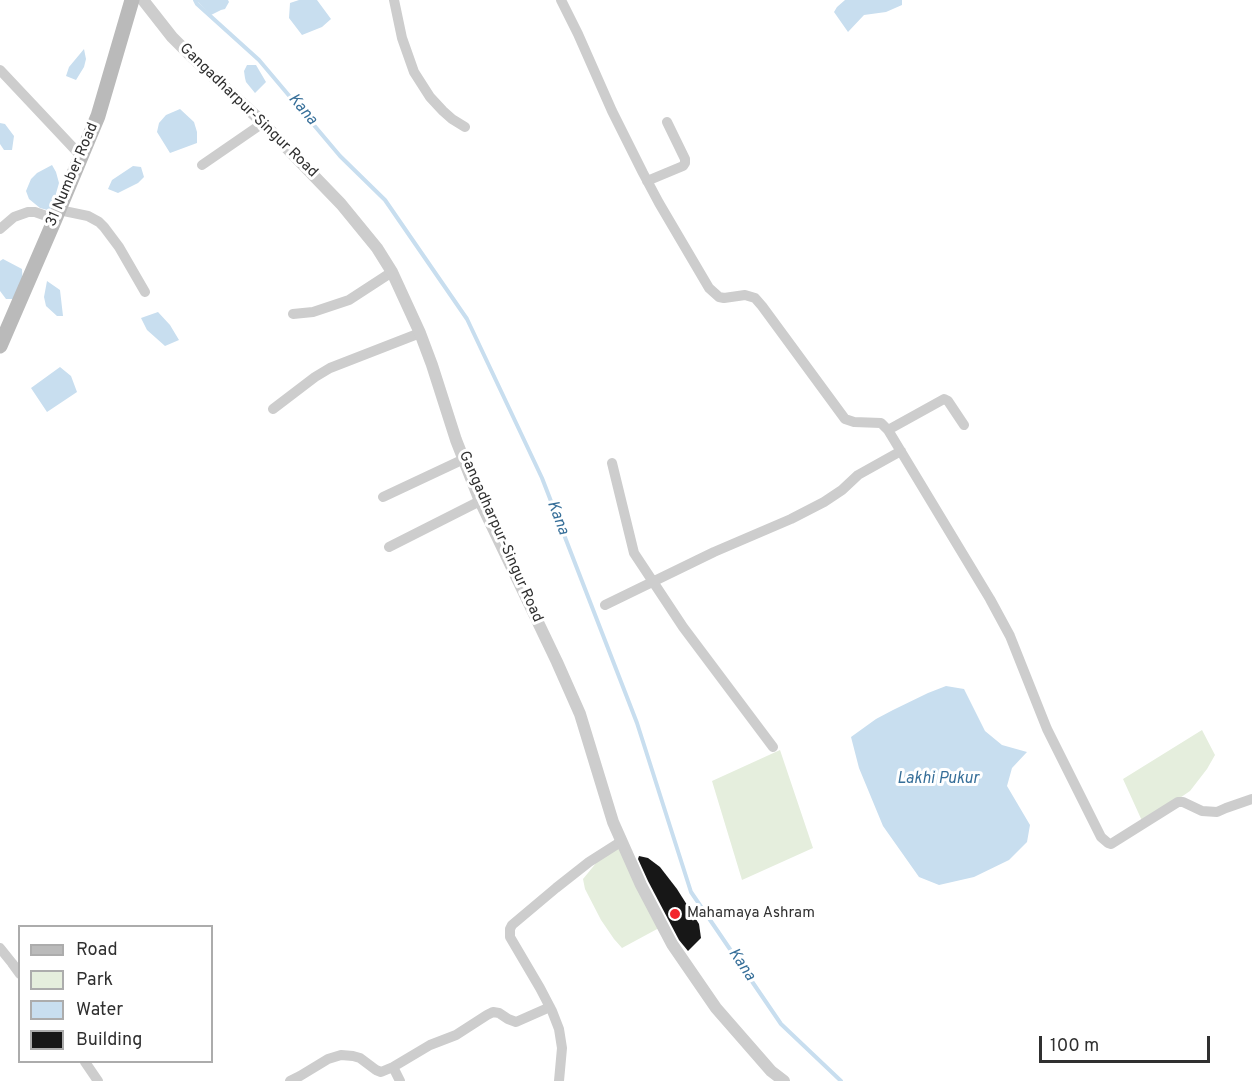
<!DOCTYPE html>
<html>
<head>
<meta charset="utf-8">
<style>
	body { margin:0 }
	#map { position:relative; width:1252px; height:1081px; overflow:hidden; background:#fff; font-family:Overpass,sans-serif }
	canvas { display:block }
	.legend { position:absolute; left:18px; top:925px; width:195px; height:138px; box-sizing:border-box; background:#fff; border:2px solid #acacac; margin:0; padding:8px 10px; list-style:none; font-size:18px; color:#303030 }
	.legend li { display:flex; align-items:center; gap:12px; height:30px }
	.legend b { width:30px; border:2px solid #acacac }
	.scale { position:absolute; left:1039px; top:1036px; width:171px; height:27px; box-sizing:border-box; border:3px solid #303030; border-top:0; padding-left:8px; font-size:18px; line-height:21px; white-space:nowrap; color:#303030; -webkit-text-stroke:4px #fff; paint-order:stroke }
</style>
</head>
<body>
<div id="map">
<canvas width="1252" height="1081"></canvas>
<ul class="legend">
<li><b style="height:8px;background:#bababa"></b>Road</li>
<li><b style="height:16px;background:#e5eedd"></b>Park</li>
<li><b style="height:16px;background:#c8deef"></b>Water</li>
<li><b style="height:16px;background:#171717"></b>Building</li>
</ul>
<div class="scale">100 m</div>
</div>
<script>
const context = document.querySelector('canvas').getContext('2d');
context.lineJoin = 'round';
function fillPath(path, color) {
  context.fillStyle = color;
  context.fill(path, 'evenodd');
}
function toPath(rows) {
  const path = new Path2D();
  for (const r of rows) {
    path.moveTo(r[0], r[1]);
    for (let i = 2; i < r.length; i += 2) path.lineTo(r[i], r[i + 1]);
  }
  return path;
}
function stroke(path, color, width, dash) {
  context.strokeStyle = color;
  context.lineWidth = width;
  context.lineCap = dash ? 'butt' : 'round';
  context.setLineDash(dash || []);
  context.stroke(path);
}
function drawText(font, color, halo, rows, align = 'center') {
  context.font = font + ' Overpass,sans-serif';
  context.lineWidth = 6;
  context.setLineDash([]);
  context.textBaseline = 'middle';
  context.strokeStyle = halo;
  context.fillStyle = color;
  for (const [text, x, y, turn = 0] of rows) {
    context.save();
    context.translate(x, y);
    context.rotate((+turn || 0) * Math.PI / 180);
    context.textAlign = isNaN(turn) ? turn : align;
    if (halo) context.strokeText(text, 0, 0);
    context.fillText(text, 0, 0);
    context.restore();
  }
}
fillPath(toPath([
	[1202,730,1215,755,1207,769,1190,791,1143,823,1123,779],
	[780,750,813,848,742,880,712,781],
	[620,847,659,928,622,948,614,939,601,920,585,889,583,879,601,857]
]), '#e5eedd');
fillPath(toPath([
	[196,0,228,0,229,2,225,9,221,10,211,15],
	[299,0,317,0,331,19,322,27,302,35,289,18,290,3],
	[845,0,902,0,902,5,886,12,864,15,848,32,834,12,837,7],
	[84,49,86,59,84,67,76,80,66,76,69,67],
	[247,65,256,65,266,82,255,93,246,82,245,78,244,71],
	[180,109,194,122,197,132,197,143,170,153,157,132,159,123,166,115],
	[0,123,5,124,14,136,12,150,4,150,0,144],
	[52,165,56,172,59,183,51,211,40,208,29,199,26,191,31,179,37,173],
	[133,166,141,167,144,177,138,183,118,193,108,189,112,180],
	[3,259,22,269,23,288,14,299,6,299,0,291,0,261],
	[47,281,60,290,63,316,57,316,46,306,44,297],
	[158,312,170,325,179,340,165,346,147,330,141,318],
	[60,367,71,376,77,392,47,412,31,388],
	[946,686,964,689,985,731,1002,745,1027,752,1012,768,1007,786,1030,825,1027,842,1009,860,974,877,939,885,919,877,883,826,859,768,851,737,876,719,893,710,928,693]
]), '#c8deef');
stroke(toPath([
	[195,0,197,4,259,60,340,156,385,200,467,319,542,478,637,723,691,892,781,1024,841,1081]
]), '#c8deef', 4);
fillPath(toPath([
	[639,856,648,858,660,867,677,889,699,924,701,938,688,951,679,940,648,881,638,859]
]), '#171717');
stroke(toPath([
	[394,0,402,38,414,72,430,97,443,111,452,119,465,127],
	[561,0,578,34,612,111,643,173,659,203,709,288,719,297,724,298,745,295,755,298,762,306,845,419,854,422,881,423,888,430,990,599,1010,636,1047,729,1101,837,1108,843,1111,844,1178,802,1183,802,1202,811,1217,812,1226,808,1252,799],
	[0,70,81,156],
	[202,165,263,123],
	[647,181,683,166,685,163,685,159,667,122],
	[59,210,88,216,99,222,104,227,119,247,145,292],
	[0,229,14,217,28,212,35,212,55,219],
	[293,314,313,312,349,300,392,272],
	[273,409,315,377,330,368,420,333],
	[888,430,944,399,948,401,964,425],
	[612,463,634,553,683,627,773,747],
	[383,497,464,459],
	[389,547,480,501],
	[605,605,714,552,791,519,824,502,842,490,858,475,901,451],
	[0,948,12,963,20,974],
	[85,1062,98,1081],
	[393,1067,400,1081],
	[290,1081,300,1076,328,1059,341,1055,353,1056,360,1058,376,1070,381,1072,393,1067,430,1045,456,1035,487,1015,493,1012,499,1013,508,1019,516,1022,550,1007],
	[559,1081,562,1048,559,1029,552,1011,540,988,510,937,510,929,512,925,556,888,589,862,622,841]
]), '#cdcdcd', 10);
stroke(toPath([
	[143,0,172,37,190,55,259,119,341,204,377,248,392,272,420,333,432,365,456,440,480,501,557,662,580,714,613,822,641,885,672,944,716,1008,771,1071,784,1081]
]), '#cdcdcd', 12);
stroke(toPath([
	[0,346,55,219,98,116,132,0]
]), '#bababa', 15);
for (const [x, y, r, color] of [
	[675,914,6,"#f3262c"]
]) {
  const dot = new Path2D();
  dot.arc(x, y, r, 0, 2 * Math.PI);
  context.fillStyle = color;
  context.fill(dot);
  stroke(dot, '#fff', 2);
}
drawText('15px', '#303030', '#fff', [
	["Gangadharpur-Singur Road",248,111,44],
	["31 Number Road",73,175,-67],
	["Gangadharpur-Singur Road",500,537,66]
]);
drawText('15px', '#303030', '#fff', [
	["Mahamaya Ashram",687,914]
], 'left');
drawText('italic 16px', '#376f99', '#fff', [
	["Kana",302,110,50],
	["Kana",557,518,69],
	["Lakhi Pukur",938,780],
	["Kana",741,965,56]
]);
</script>
</body>
</html>
